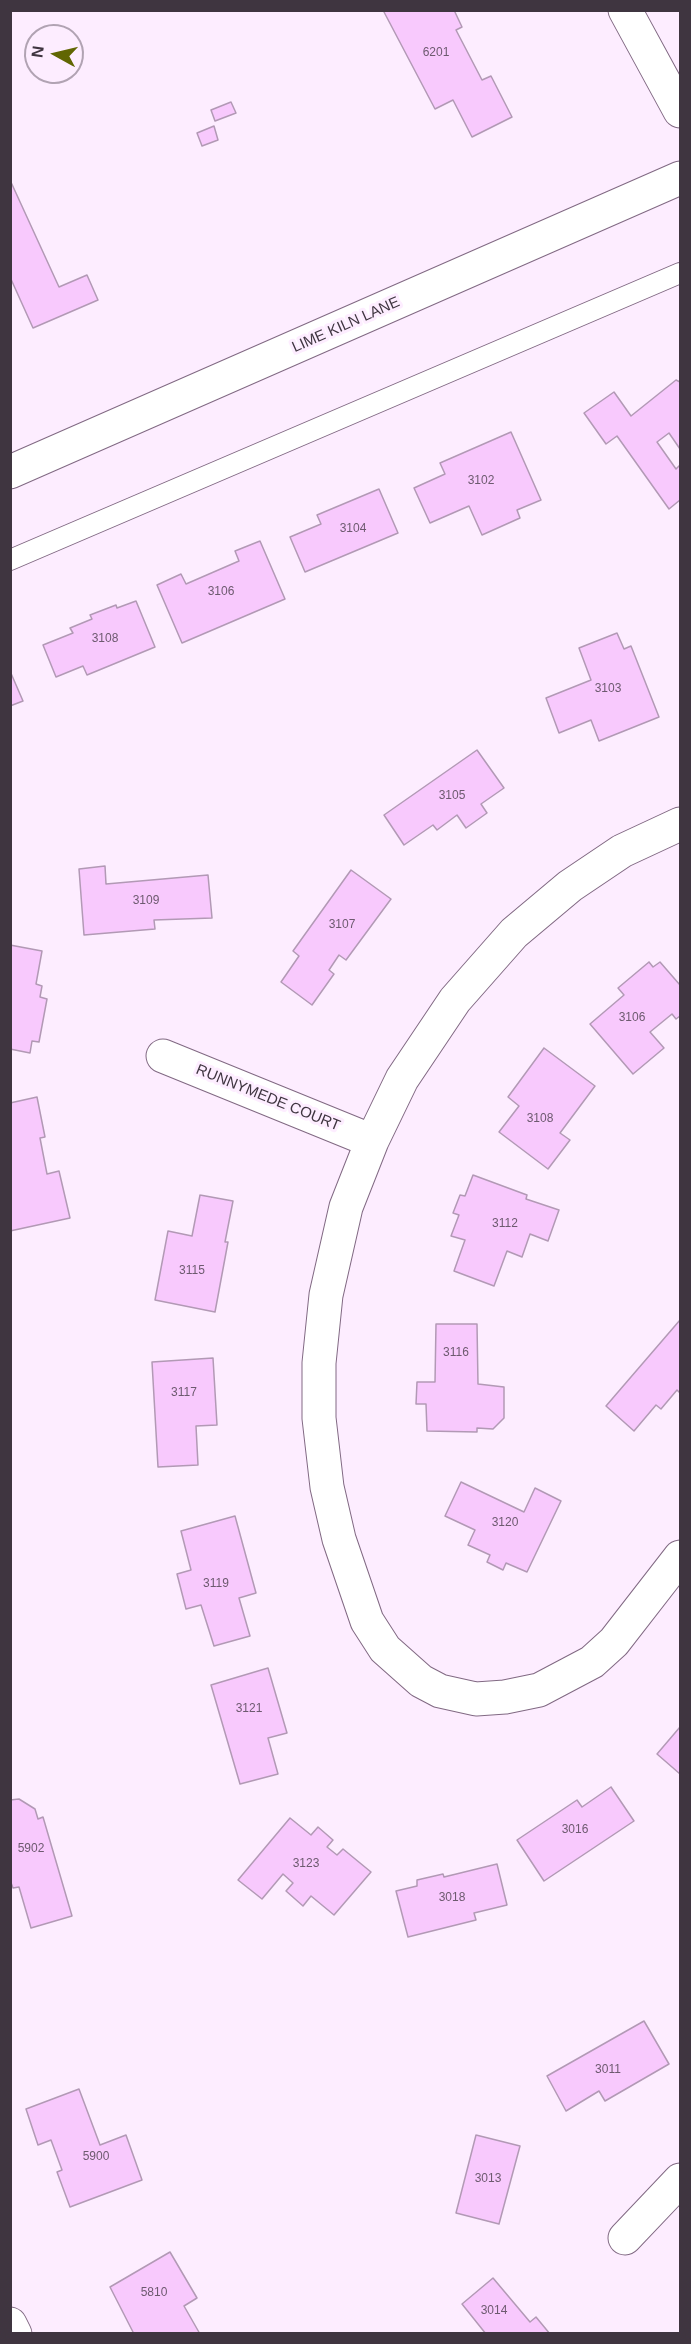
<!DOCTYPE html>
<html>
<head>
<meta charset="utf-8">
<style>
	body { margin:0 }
	#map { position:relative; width:691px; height:2344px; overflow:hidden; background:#fdedff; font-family:Helvetica,sans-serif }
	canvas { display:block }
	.frame { position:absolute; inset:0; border:12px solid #3f3540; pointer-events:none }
	.north { position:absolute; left:24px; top:24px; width:60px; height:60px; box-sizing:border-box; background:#fdedff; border:2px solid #b1a3b3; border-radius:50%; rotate:278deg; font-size:16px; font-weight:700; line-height:24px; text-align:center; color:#3f3540 }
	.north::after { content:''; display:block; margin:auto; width:21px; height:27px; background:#616603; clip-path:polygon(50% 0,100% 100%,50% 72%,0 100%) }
</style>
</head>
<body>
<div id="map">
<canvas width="691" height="2344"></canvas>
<div class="frame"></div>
<div class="north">N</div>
</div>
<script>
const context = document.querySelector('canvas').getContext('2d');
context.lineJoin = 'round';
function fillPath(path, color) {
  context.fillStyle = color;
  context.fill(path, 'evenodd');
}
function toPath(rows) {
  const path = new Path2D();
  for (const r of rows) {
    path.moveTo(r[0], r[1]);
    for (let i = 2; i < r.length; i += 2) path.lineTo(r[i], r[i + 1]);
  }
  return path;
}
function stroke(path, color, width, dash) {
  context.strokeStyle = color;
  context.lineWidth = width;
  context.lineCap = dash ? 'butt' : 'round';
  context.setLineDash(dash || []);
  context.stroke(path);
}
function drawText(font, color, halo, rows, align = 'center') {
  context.font = font + ' Helvetica,sans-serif';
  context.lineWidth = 6;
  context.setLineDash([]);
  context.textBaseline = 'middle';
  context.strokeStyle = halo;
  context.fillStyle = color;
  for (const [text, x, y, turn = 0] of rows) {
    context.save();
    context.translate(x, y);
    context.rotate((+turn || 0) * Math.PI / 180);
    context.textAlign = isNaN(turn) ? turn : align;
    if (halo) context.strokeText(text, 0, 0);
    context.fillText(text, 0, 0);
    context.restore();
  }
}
const building = toPath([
	[387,10,454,10,462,27,456,30,482,80,491,76,512,117,472,137,453,100,435,109,384,12,387,10],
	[231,102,236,113,215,121,211,110,231,102],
	[214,126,218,140,202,146,197,133,214,126],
	[10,180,59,287,87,275,98,300,33,328,10,277,10,180],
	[676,380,680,382,680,449,669,433,657,442,676,469,680,465,680,500,669,509,617,436,606,444,584,413,614,392,631,416,676,380],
	[511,432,541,500,517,510,520,518,482,535,469,506,430,523,414,488,445,474,440,463,511,432],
	[379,489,398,533,305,572,290,537,321,524,317,515,379,489],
	[260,541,285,599,182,643,157,585,181,574,186,584,239,561,235,551,260,541],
	[136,601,155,647,87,675,83,666,56,677,43,645,73,633,70,628,92,619,90,615,116,605,117,608,136,601],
	[617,633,624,649,631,646,659,717,599,741,591,720,559,733,546,698,591,680,579,648,617,633],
	[10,671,23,701,10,706,10,671],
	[477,750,504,788,481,804,487,813,466,828,457,815,437,830,433,825,404,845,384,815,477,750],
	[105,866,106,884,208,875,212,918,154,920,155,929,84,935,79,869,105,866],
	[351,870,391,899,346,960,339,955,329,970,334,974,312,1005,281,982,299,956,293,951,351,870],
	[10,945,42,951,36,984,42,986,40,997,47,999,39,1042,32,1041,30,1053,10,1049,10,945],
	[649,962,653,967,660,962,680,985,680,1016,676,1019,672,1014,650,1032,664,1048,633,1074,590,1024,624,995,618,988,649,962],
	[544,1048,595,1086,560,1133,570,1140,548,1169,499,1132,519,1106,508,1097,544,1048],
	[37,1097,45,1137,40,1138,47,1174,59,1171,70,1218,10,1231,10,1103,37,1097],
	[473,1175,527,1195,526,1199,559,1210,548,1241,530,1234,522,1257,507,1251,494,1286,454,1271,465,1240,451,1236,459,1215,453,1213,460,1195,465,1196,473,1175],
	[200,1195,233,1201,225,1242,228,1242,215,1312,155,1300,168,1231,192,1236,200,1195],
	[680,1320,680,1393,677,1390,661,1409,656,1405,634,1431,606,1406,680,1320],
	[436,1324,477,1324,478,1384,504,1387,504,1418,493,1429,477,1428,477,1432,427,1431,426,1404,416,1404,417,1382,435,1382,436,1324],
	[213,1358,217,1425,196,1426,198,1465,158,1467,152,1362,213,1358],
	[461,1482,524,1512,535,1488,561,1501,527,1572,506,1563,503,1570,487,1562,490,1555,468,1545,475,1530,445,1516,461,1482],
	[235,1516,256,1593,239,1598,250,1636,214,1646,201,1605,186,1609,177,1574,191,1570,181,1531,235,1516],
	[268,1668,287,1733,268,1738,278,1774,240,1784,211,1685,268,1668],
	[680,1727,680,1774,657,1754,680,1727],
	[611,1787,634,1821,544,1881,517,1840,577,1800,582,1807,611,1787],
	[19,1799,35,1809,38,1819,43,1817,72,1916,31,1928,19,1887,13,1888,10,1880,10,1800,19,1799],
	[290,1818,311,1835,318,1827,333,1840,327,1847,337,1855,343,1849,371,1872,334,1915,311,1896,303,1906,286,1891,293,1883,283,1874,262,1899,238,1880,290,1818],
	[497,1864,507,1905,474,1913,476,1920,408,1937,396,1891,417,1886,417,1880,443,1874,444,1877,497,1864],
	[644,2021,669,2064,605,2101,599,2091,566,2111,547,2076,644,2021],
	[79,2089,100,2145,126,2135,142,2180,70,2207,57,2172,62,2170,51,2140,38,2145,26,2109,79,2089],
	[476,2135,520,2146,499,2224,456,2213,476,2135],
	[170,2252,197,2298,184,2306,200,2334,134,2334,110,2287,170,2252],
	[493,2278,530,2322,536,2317,550,2334,486,2334,462,2304,493,2278]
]);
fillPath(building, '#f8c9fd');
stroke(building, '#b299b5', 1.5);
const service = toPath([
	[10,560,680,273]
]);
const minor = toPath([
	[625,10,680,111],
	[10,472,680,178],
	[680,824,622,851,570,886,514,933,455,1000,402,1079,372,1141,346,1207,326,1295,319,1363,319,1418,327,1487,339,1539,367,1621,385,1649,421,1681,440,1691,476,1699,505,1697,539,1690,592,1662,614,1642,680,1557],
	[163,1056,372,1141],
	[625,2238,680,2180],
	[10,2324,15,2334]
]);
stroke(service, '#816983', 22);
stroke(minor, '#816983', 35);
stroke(service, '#fff', 20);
stroke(minor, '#fff', 33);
drawText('12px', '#6d5a6f', null, [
	["6201",436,53],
	["3102",481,481],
	["3104",353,529],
	["3106",221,592],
	["3108",105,639],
	["3103",608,689],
	["3105",452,796],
	["3109",146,901],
	["3107",342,925],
	["3106",632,1018],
	["3108",540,1119],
	["3112",505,1224],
	["3115",192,1271],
	["3116",456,1353],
	["3117",184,1393],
	["3120",505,1523],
	["3119",216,1584],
	["3121",249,1709],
	["3016",575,1830],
	["5902",31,1849],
	["3123",306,1864],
	["3018",452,1898],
	["3011",608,2070],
	["5900",96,2157],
	["3013",488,2179],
	["5810",154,2293],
	["3014",494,2311]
]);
drawText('15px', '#3f3540', '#fdedff', [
	["LIME KILN LANE",346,325,-24],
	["RUNNYMEDE COURT",268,1098,22]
]);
</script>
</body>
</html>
